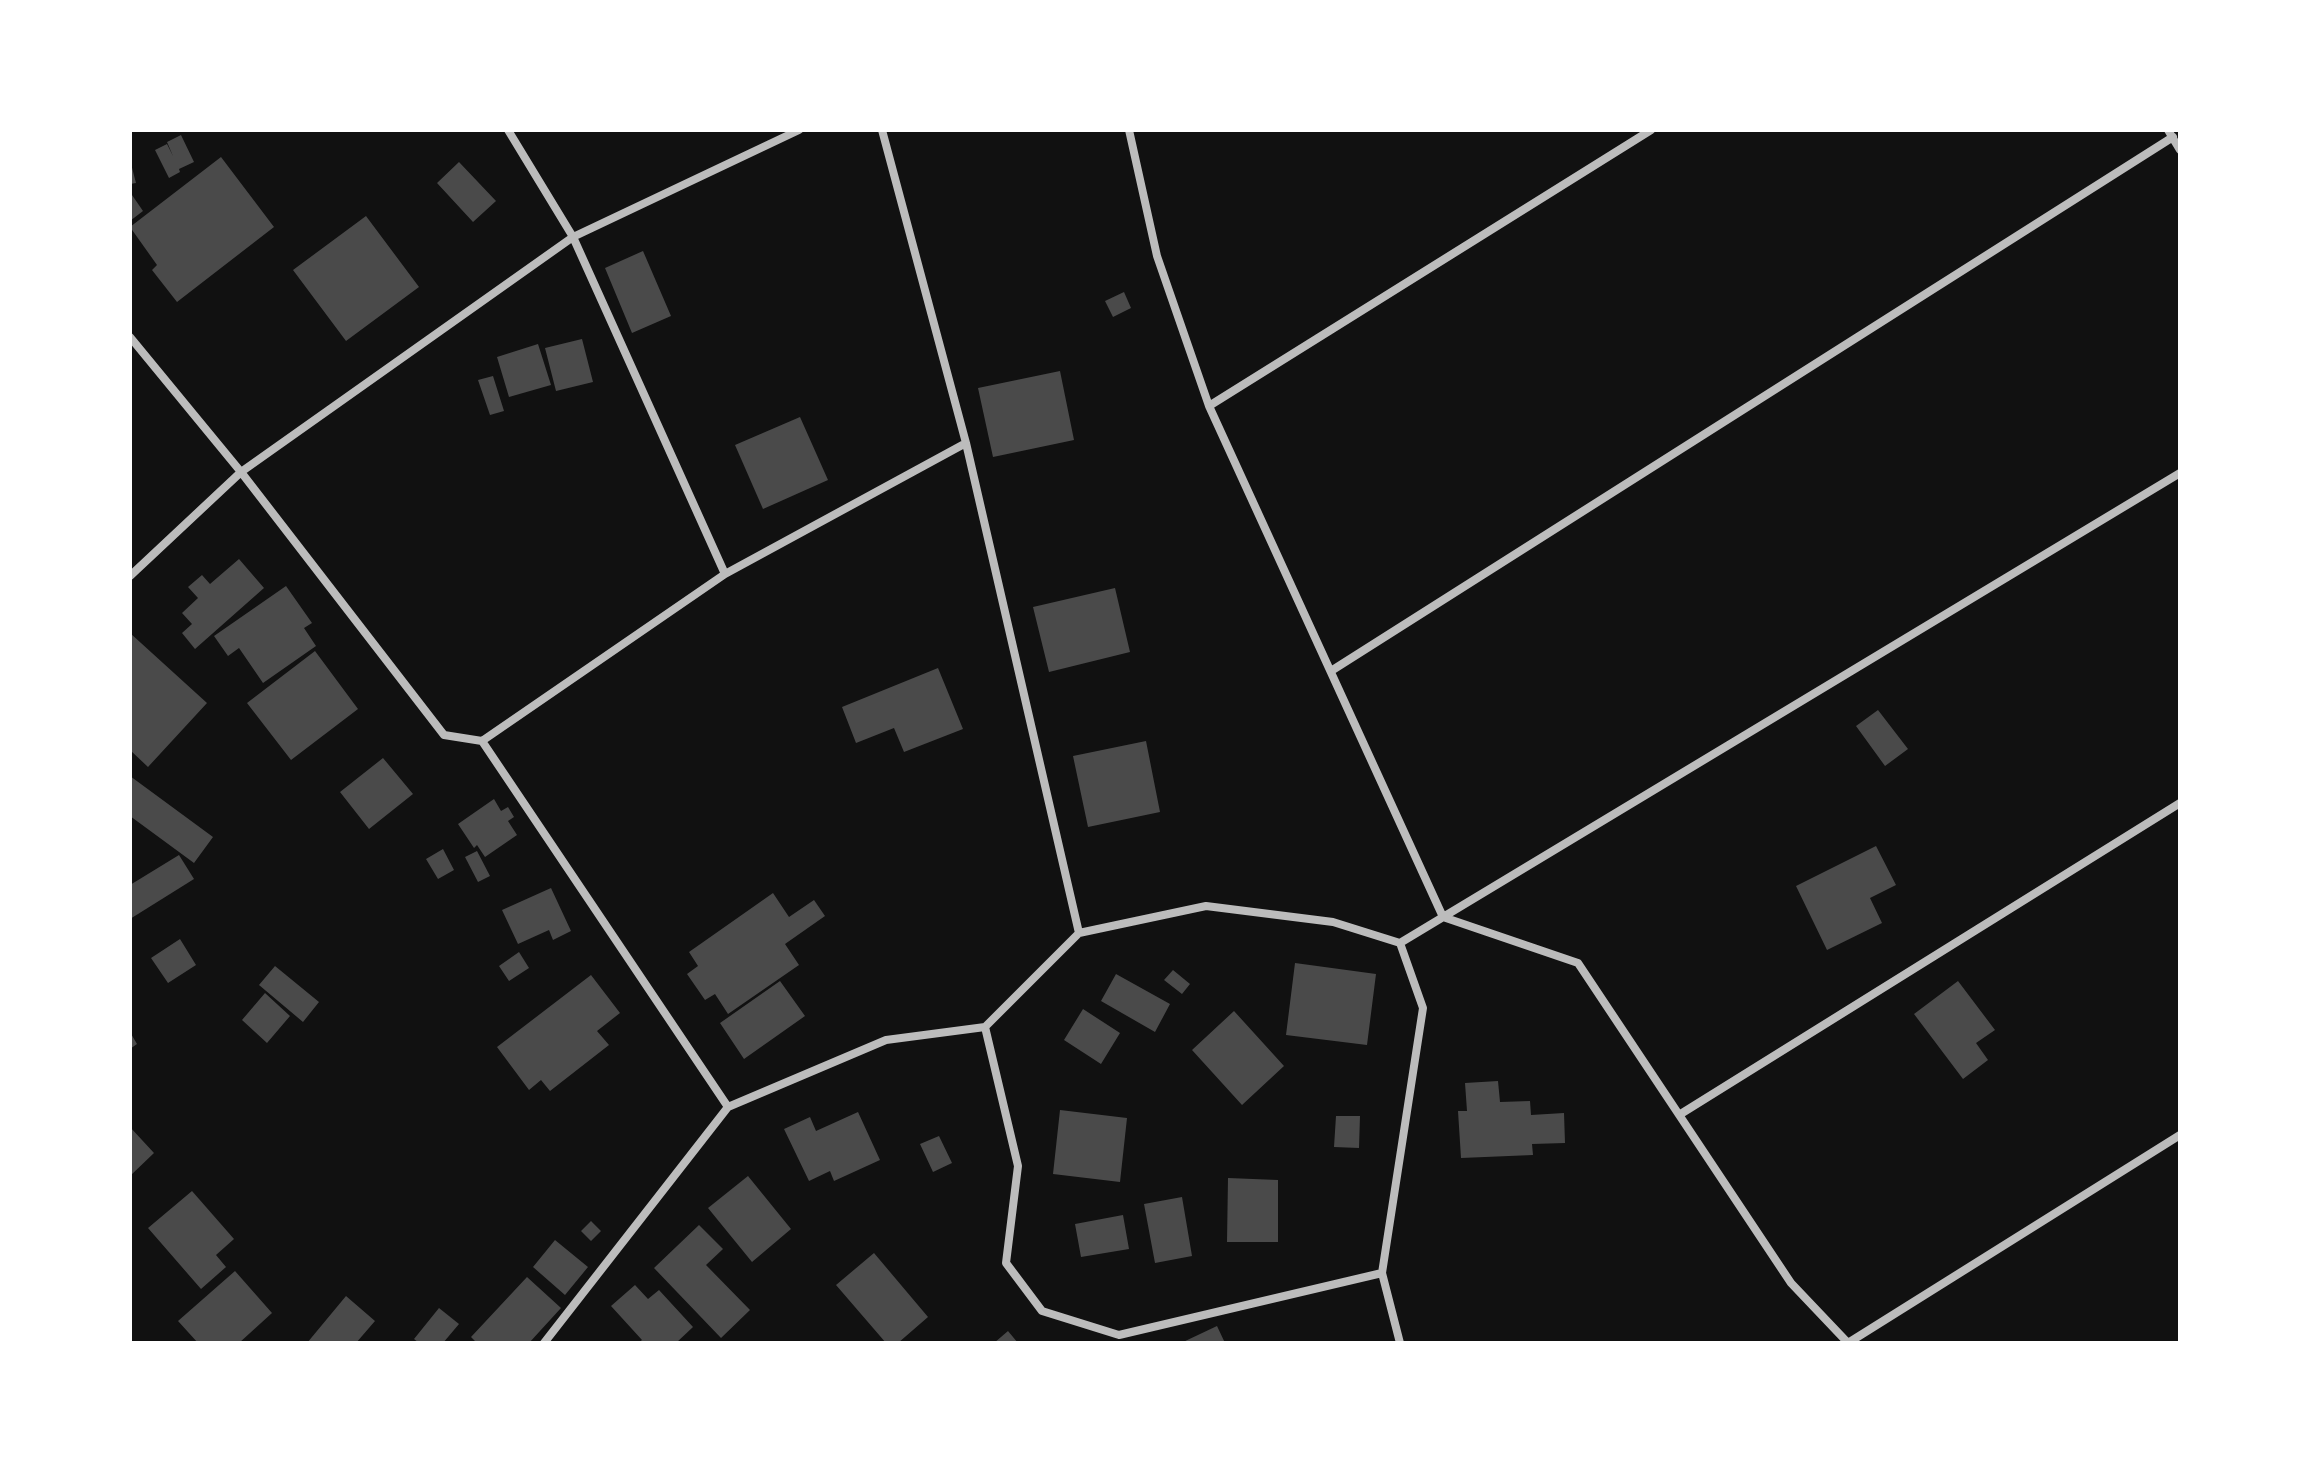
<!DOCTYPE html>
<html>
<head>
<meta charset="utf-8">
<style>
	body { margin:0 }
	#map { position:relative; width:2310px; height:1473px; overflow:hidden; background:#111; font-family:Cabin,sans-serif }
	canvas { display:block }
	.frame { position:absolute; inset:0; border:132px solid #fff; pointer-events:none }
</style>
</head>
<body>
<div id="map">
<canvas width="2310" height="1473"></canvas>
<div class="frame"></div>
</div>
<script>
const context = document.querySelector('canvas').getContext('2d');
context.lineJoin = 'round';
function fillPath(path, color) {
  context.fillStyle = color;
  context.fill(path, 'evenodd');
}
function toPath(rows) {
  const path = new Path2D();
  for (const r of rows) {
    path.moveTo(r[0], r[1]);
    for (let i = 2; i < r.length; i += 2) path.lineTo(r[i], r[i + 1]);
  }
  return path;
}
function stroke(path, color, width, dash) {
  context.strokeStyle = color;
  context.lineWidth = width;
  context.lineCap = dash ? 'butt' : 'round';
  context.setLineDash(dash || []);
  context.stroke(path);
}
fillPath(toPath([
	[181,135,194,162,179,169,180,172,169,178,155,150,167,144,173,156,167,142],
	[221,157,274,227,177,302,152,270,157,265,130,227],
	[130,160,136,183,130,184],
	[459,162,496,201,473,222,437,183],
	[132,195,143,211,130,221,130,197],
	[366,216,419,287,346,341,293,270],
	[643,251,671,316,632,333,605,268],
	[1124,292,1131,308,1113,317,1105,301],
	[582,339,593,382,556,391,545,348],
	[538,344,551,385,509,397,497,357],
	[1060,371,1074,440,993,457,978,388],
	[493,376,504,411,490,415,478,380],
	[800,417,828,480,763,509,735,445],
	[239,559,264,588,195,649,182,633,192,624,182,613,198,598,188,587,202,575,210,584],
	[286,586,312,623,304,628,316,646,263,683,239,648,228,656,214,636],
	[1115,588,1130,652,1049,672,1033,607],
	[130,633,207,703,148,767,130,750],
	[315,651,358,709,291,760,247,703],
	[938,668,963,729,904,752,894,728,856,743,842,707],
	[1878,710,1908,749,1885,766,1856,726],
	[1146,741,1160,812,1088,827,1073,756],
	[383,758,413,794,369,829,340,792],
	[130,776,213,837,194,863,130,816],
	[494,799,501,811,508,807,514,817,508,821,517,835,485,857,477,845,474,848,458,824],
	[1876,846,1896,885,1870,898,1882,923,1827,950,1796,886],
	[443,849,454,870,438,879,426,859],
	[477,851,490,876,478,882,465,857],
	[179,855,194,879,130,919,130,885],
	[551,888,571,931,553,940,549,930,518,944,502,910],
	[773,893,789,917,814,900,825,916,785,944,799,965,728,1014,715,994,705,1000,687,974,698,966,689,952],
	[180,939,196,965,168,983,151,958],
	[519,952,529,968,509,981,499,966],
	[1295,963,1376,974,1367,1045,1286,1035],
	[275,966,319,1002,303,1022,259,985],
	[1173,970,1190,984,1182,994,1164,980],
	[1116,974,1170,1004,1155,1032,1101,1001],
	[591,975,620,1013,597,1031,609,1045,550,1091,541,1080,529,1090,497,1047],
	[780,981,805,1016,744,1059,720,1023],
	[1958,981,1995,1030,1976,1043,1988,1060,1963,1079,1914,1014],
	[265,993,290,1016,267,1043,242,1020],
	[1083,1009,1120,1033,1101,1064,1064,1040],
	[1234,1011,1284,1066,1242,1105,1192,1050],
	[130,1032,137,1044,130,1049],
	[1498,1081,1500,1102,1530,1101,1531,1115,1564,1113,1565,1143,1532,1144,1533,1155,1461,1158,1458,1111,1467,1111,1465,1083],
	[1060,1110,1127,1118,1120,1182,1053,1174],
	[858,1112,880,1160,834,1181,830,1171,809,1181,784,1129,810,1117,816,1131],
	[1336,1116,1360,1116,1359,1148,1334,1147],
	[130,1127,154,1153,130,1176],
	[939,1136,952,1163,933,1172,920,1144],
	[748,1176,791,1229,752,1262,708,1208],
	[1228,1178,1278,1180,1278,1242,1227,1242],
	[192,1191,234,1239,216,1255,226,1267,201,1289,148,1228],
	[1182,1197,1192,1256,1155,1263,1144,1204],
	[1123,1215,1129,1249,1081,1257,1075,1224],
	[591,1221,601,1231,591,1241,581,1231],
	[699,1225,723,1249,706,1265,750,1310,721,1338,654,1268],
	[555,1240,588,1267,565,1295,533,1267],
	[874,1253,928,1317,898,1343,886,1343,836,1285],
	[235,1271,272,1313,239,1343,198,1343,178,1321],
	[527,1277,561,1308,529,1343,477,1343,471,1337],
	[635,1285,648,1299,659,1290,693,1327,676,1343,638,1343,642,1340,611,1306],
	[346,1296,375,1321,356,1343,307,1343],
	[439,1308,459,1324,443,1343,419,1343,414,1339],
	[1217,1326,1225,1343,1181,1343],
	[1008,1331,1018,1343,994,1343]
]), '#4a4a4a');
stroke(toPath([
	[508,130,573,237,725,574],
	[882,130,966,443,1079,933,1206,906,1333,922,1400,943,1423,1008,1382,1273,1400,1343],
	[1129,130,1157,256,1209,406,1443,917,1578,963,1791,1283,1848,1343],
	[2168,130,2180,150],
	[130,337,241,472,444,735,482,741,728,1107],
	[1209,406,1651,130],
	[130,576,241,472,573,237,799,130],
	[1331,671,2173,137],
	[482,741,725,574,966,443],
	[1400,943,2180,473],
	[985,1027,1079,933],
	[1679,1115,2180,803],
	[544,1343,728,1107,886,1040,985,1027,1018,1166,1006,1263,1042,1311,1119,1335,1382,1273],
	[1848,1343,2180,1135]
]), '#bcbcbc', 8);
</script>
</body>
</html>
